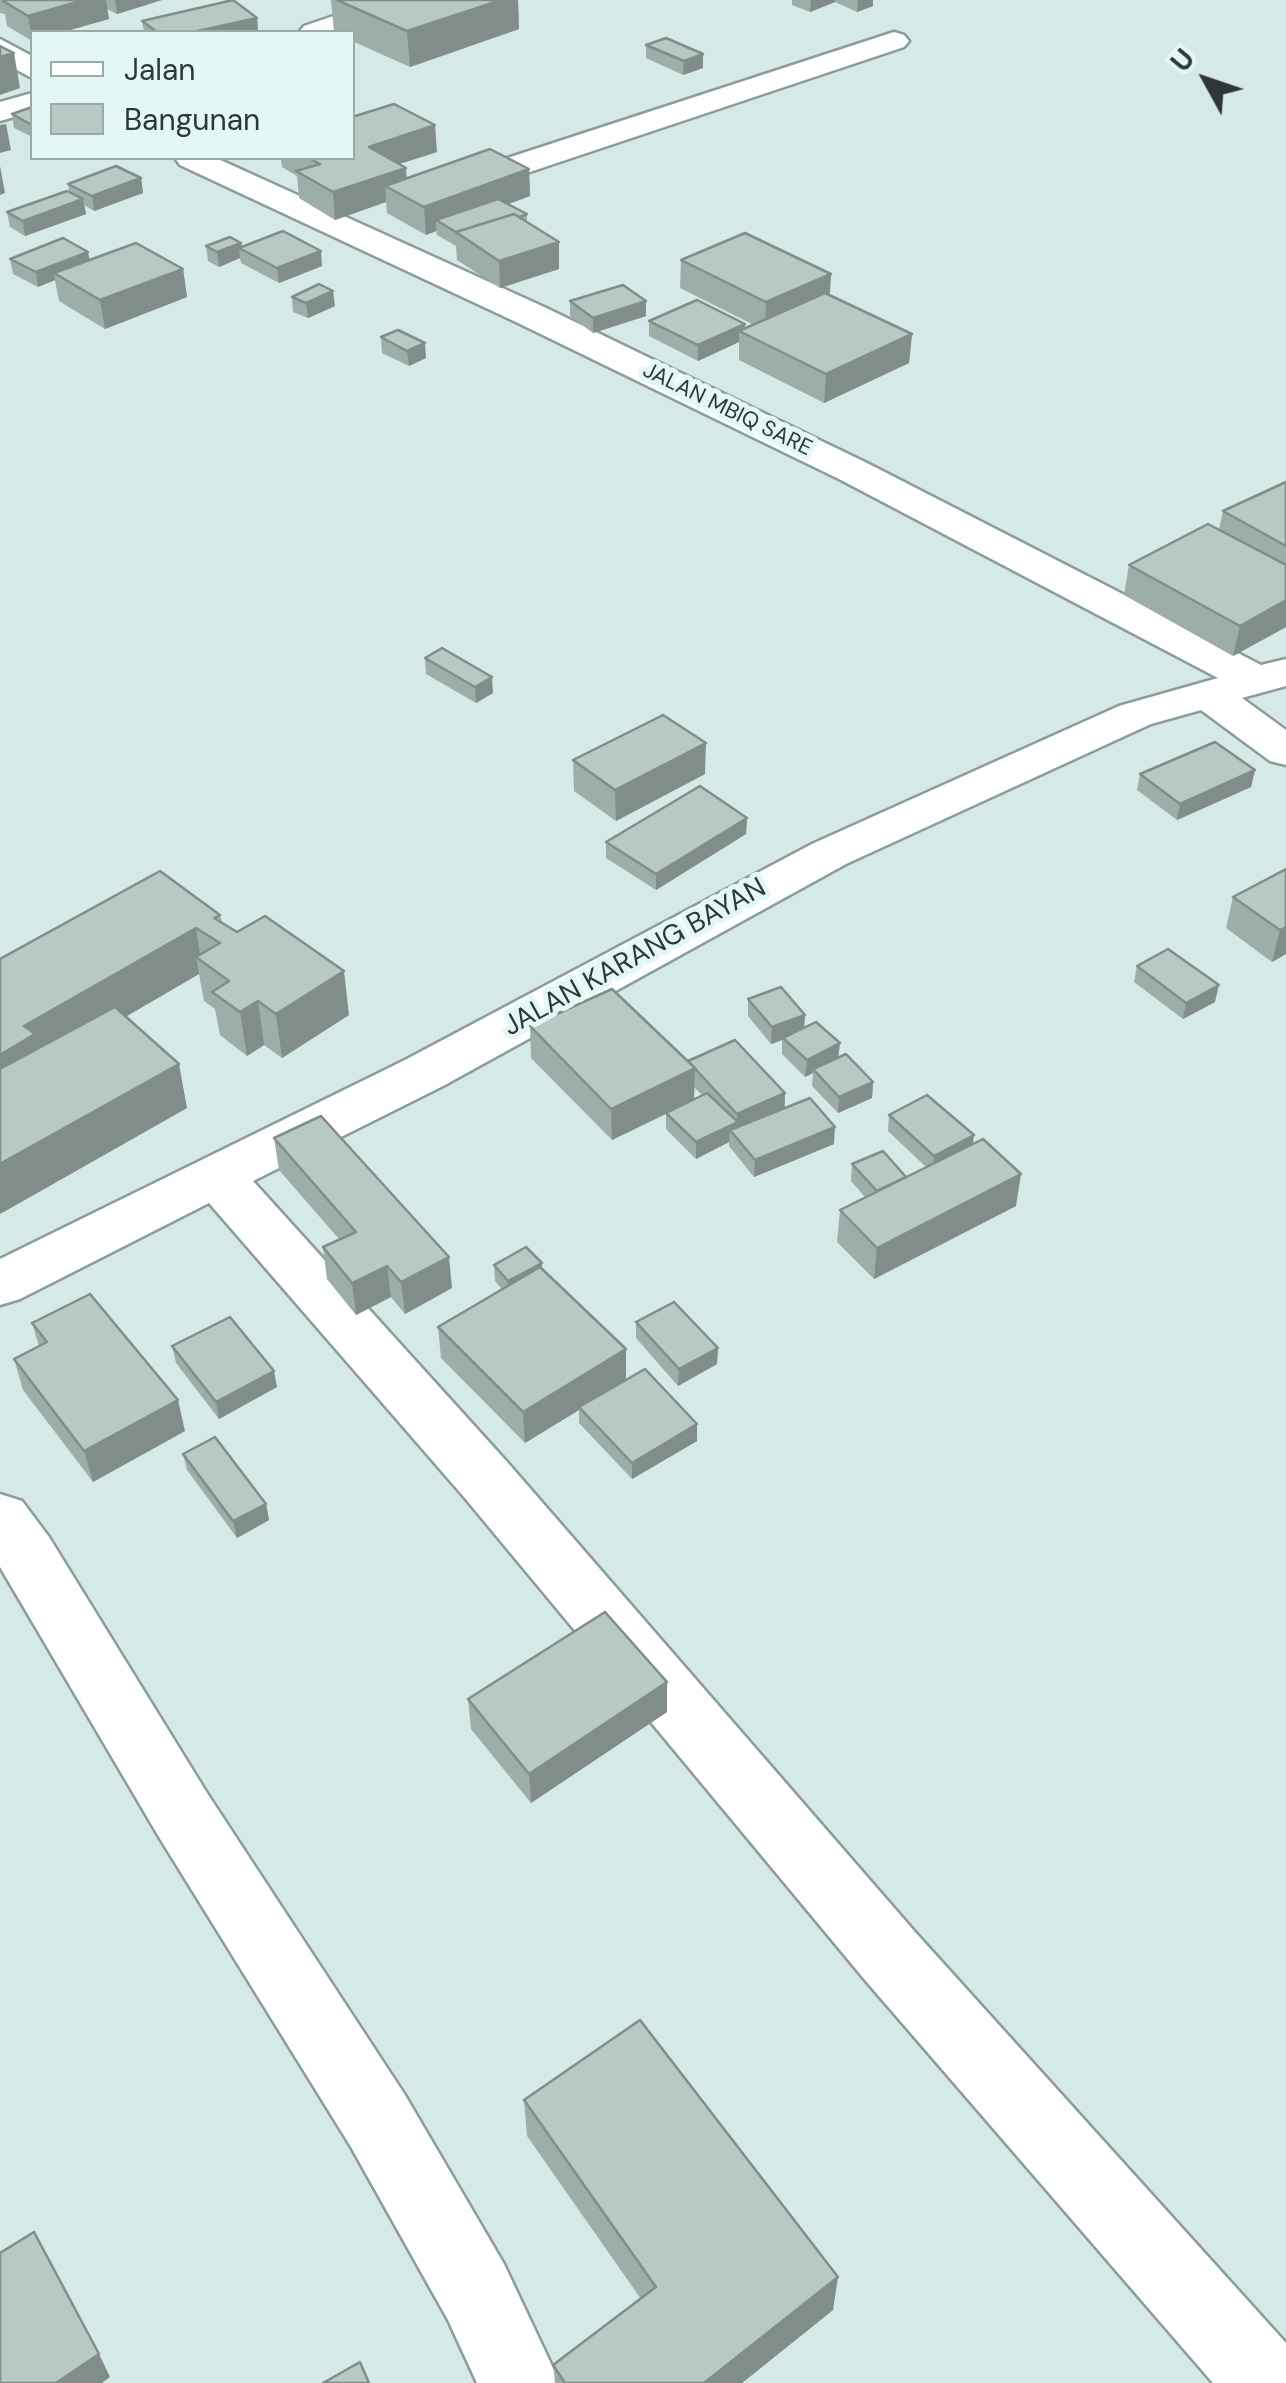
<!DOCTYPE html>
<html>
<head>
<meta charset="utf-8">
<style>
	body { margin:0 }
	#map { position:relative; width:1286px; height:2383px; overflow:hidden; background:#d5eae8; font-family:"DM Sans",sans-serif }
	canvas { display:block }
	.legend { position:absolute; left:30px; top:30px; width:325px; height:130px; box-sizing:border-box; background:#e3f7f6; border:2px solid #9baaa9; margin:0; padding:12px 18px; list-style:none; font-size:30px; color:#2f3736 }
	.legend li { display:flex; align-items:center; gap:20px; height:50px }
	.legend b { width:50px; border:2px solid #9baaa9 }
	.north { position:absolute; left:1156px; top:30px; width:100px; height:100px; -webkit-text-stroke:8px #e3f7f6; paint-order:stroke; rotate:310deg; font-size:28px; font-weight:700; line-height:40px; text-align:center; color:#2f3736 }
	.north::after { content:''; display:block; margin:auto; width:35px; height:45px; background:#2f3736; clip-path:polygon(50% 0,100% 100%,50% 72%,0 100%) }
</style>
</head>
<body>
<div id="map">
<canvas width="1286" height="2383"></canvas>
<ul class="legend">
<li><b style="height:12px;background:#fff"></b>Jalan</li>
<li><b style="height:28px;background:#b7c9c2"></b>Bangunan</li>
</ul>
<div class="north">U</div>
</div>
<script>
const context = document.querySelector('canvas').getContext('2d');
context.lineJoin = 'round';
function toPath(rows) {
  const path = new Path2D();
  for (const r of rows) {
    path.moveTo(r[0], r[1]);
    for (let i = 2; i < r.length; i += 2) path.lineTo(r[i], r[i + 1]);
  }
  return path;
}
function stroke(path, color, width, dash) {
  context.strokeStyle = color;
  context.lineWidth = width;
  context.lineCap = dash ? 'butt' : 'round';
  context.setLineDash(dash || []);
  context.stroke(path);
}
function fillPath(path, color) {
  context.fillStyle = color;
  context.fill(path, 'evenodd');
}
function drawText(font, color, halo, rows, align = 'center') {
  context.font = font + ' "DM Sans",sans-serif';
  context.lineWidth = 10;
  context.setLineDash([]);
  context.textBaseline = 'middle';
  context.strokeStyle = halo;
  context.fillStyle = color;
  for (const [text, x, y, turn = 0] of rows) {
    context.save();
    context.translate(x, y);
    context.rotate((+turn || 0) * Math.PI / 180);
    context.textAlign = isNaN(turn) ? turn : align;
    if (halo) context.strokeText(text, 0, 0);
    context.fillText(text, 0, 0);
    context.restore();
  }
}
const minor = toPath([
	[381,0,423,0,419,6,341,32,299,32,304,26,381,0],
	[894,32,904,35,909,41,904,47,464,194,452,197,440,194,436,187,440,180,894,32],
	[0,39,32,56,32,78,0,61,0,39],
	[32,93,32,112,0,121,0,102,32,93],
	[175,158,216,158,542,306,869,464,1261,665,1286,659,1286,686,1242,698,1286,730,1286,765,1270,761,1201,710,1151,724,846,864,443,1086,253,1181,508,1463,915,1932,1286,2343,1286,2383,1213,2383,865,1980,464,1497,209,1203,20,1299,0,1305,0,1259,405,1060,812,844,1119,706,1218,678,841,480,516,322,180,165,175,158],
	[0,1494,22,1501,49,1537,207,1793,405,2095,504,2264,560,2383,477,2383,448,2320,351,2147,159,1837,0,1567,0,1494]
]);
stroke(minor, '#8a9d9c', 5);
fillPath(minor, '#fff');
fillPath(toPath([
	[0,0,162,0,117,14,107,9,109,19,63,32,32,32,32,41,7,26,5,14,0,13],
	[331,0,518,0,519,29,410,67,352,41,352,32,334,32],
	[792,0,873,0,873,6,857,12,835,2,810,12,792,5],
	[257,18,258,32,144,32,142,21],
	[646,45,703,68,683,75,646,58],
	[32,107,32,137,14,128,12,114],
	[437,152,399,164,407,178,529,169,530,196,508,204,527,214,527,222,559,269,500,288,457,260,456,246,437,235,436,231,426,235,387,213,386,202,335,220,299,198,297,176,282,167,281,158,352,158],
	[141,178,143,193,94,211,84,205,86,214,25,236,10,227,7,212,69,192,68,184],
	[241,243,242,247,322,266,279,283,241,263,240,258,219,267,208,261,206,246],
	[10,259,90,260,183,269,187,297,105,329,59,301,55,280,38,287,13,274],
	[681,260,831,274,830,295,912,334,909,363,824,403,739,360,739,342,698,361,649,336,649,321,745,329,754,325,680,288],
	[292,297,335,306,308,318,293,312],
	[570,301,646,316,593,333,570,316],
	[381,337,426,358,409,366,382,353],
	[1286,482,1286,627,1233,656,1124,595,1129,565,1219,529,1223,511],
	[425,658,493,693,476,703,426,674],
	[573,760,705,774,616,821,574,791],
	[1255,770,1251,787,1177,820,1137,790,1140,774],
	[747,818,746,834,656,890,606,858,606,842],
	[1286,869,1286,954,1272,962,1226,928,1233,897],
	[220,915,222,922,349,1015,282,1058,264,1045,247,1056,220,1035,215,1009,204,1001,199,974,125,1017,187,1108,0,1214,0,959],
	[1137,966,1215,1002,1183,1019,1134,982],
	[748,999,805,1015,804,1027,838,1058,873,1082,872,1098,838,1113,812,1086,813,1073,805,1077,782,1054,782,1040,771,1044,748,1016],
	[530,1026,688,1061,785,1093,785,1108,834,1144,754,1177,729,1146,729,1142,696,1159,666,1129,666,1114,612,1140,531,1058],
	[694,1087,702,1095,694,1099],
	[889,1115,973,1144,1016,1206,874,1279,837,1242,840,1210,865,1197,851,1181,852,1164,906,1177,926,1167,888,1131],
	[274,1138,452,1288,405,1314,391,1297,356,1315,327,1279,323,1247,339,1239,279,1170],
	[542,1263,542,1269,626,1349,626,1380,697,1441,632,1479,579,1423,579,1410,525,1443,441,1358,438,1327,502,1289,495,1281,494,1265],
	[636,1322,718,1348,717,1364,678,1386,636,1338],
	[32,1323,185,1431,93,1482,23,1390,14,1359,39,1346],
	[172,1346,277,1387,219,1419,176,1363],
	[183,1454,266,1504,269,1520,237,1538,187,1470],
	[468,1699,667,1712,531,1803,471,1729],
	[524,2100,833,2310,742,2383,555,2383,553,2365,641,2299,527,2136]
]), '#9dada7');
fillPath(toPath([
	[84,0,106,0,109,19,63,32,32,32,32,39,28,16],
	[115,0,162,0,117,14],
	[501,0,518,0,519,29,410,67,407,31],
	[811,0,835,0,835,2,810,12],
	[858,0,873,0,873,6,857,12],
	[257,18,258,32,193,32],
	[14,53,20,88,0,95,0,57],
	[703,54,703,68,683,75,684,61],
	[6,124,11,150,0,153,0,125],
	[435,125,437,152,371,173,369,147],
	[0,166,5,193,0,195],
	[406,168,408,195,385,186,386,202,335,220,333,192],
	[529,169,530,196,447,227,436,220,436,231,426,235,424,207],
	[141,178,143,193,94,211,92,196],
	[83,199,86,214,25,236,23,221],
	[559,242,559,269,500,288,499,261],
	[241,243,242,249,239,248,240,258,219,267,217,252],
	[321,251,322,266,279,283,277,268],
	[88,252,91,266,54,273,55,280,38,287,36,272],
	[183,269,187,297,105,329,100,300],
	[831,274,829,302,765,330,766,302],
	[333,291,335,306,308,318,306,303],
	[646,301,646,316,593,333,593,318],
	[745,324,745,334,739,331,739,342,698,361,698,345],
	[912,334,909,363,824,403,826,374],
	[425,343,426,358,409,366,407,351],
	[1286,600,1286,627,1233,656,1240,626],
	[492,677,493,693,476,703,475,687],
	[706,743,705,774,616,821,615,790],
	[1255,770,1251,787,1177,820,1180,804],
	[747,818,746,834,656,890,656,874],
	[1286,927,1286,954,1272,962,1280,930],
	[196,928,201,961,196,957,199,974,43,1065,0,1105,0,1055,24,1026],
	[344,971,349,1015,282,1058,276,1014],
	[1219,985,1215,1002,1183,1019,1186,1003],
	[258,1001,264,1045,247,1056,240,1012],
	[805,1015,804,1032,783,1038,782,1040,771,1044,772,1027],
	[840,1043,838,1060,813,1069,813,1073,805,1077,807,1060],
	[179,1064,187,1108,0,1214,0,1164],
	[695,1068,694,1100,612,1140,611,1109],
	[873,1082,872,1098,838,1113,839,1097],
	[785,1093,784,1109,730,1130,729,1142,696,1159,696,1142,737,1122,737,1114],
	[835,1127,834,1144,754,1177,755,1160],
	[974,1135,972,1152,932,1173,934,1156],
	[1021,1174,1016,1206,874,1279,877,1248],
	[449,1257,452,1288,405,1314,401,1282],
	[542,1263,542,1280,509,1298,508,1281],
	[387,1266,391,1297,356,1315,352,1283],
	[718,1348,717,1364,678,1386,679,1369],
	[626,1349,626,1380,579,1407,579,1410,525,1443,523,1412],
	[274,1371,277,1387,219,1419,216,1402],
	[178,1400,185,1431,93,1482,84,1451],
	[697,1424,697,1441,632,1479,632,1463],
	[266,1504,269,1520,237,1538,233,1521],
	[667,1682,667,1712,531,1803,529,1774],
	[838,2277,833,2310,742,2383,704,2383],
	[99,2354,110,2377,102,2383,56,2383]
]), '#808d88');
const building = toPath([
	[7,0,84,0,28,16,3,1,7,0],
	[233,0,257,18,193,32,157,32,142,21,233,0],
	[337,0,501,0,407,31,337,0],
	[666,38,703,54,684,61,646,45,666,38],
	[0,46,14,53,0,57,0,46],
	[394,104,435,125,369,147,406,168,333,192,296,171,320,164,309,158,352,158,352,117,394,104],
	[32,107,32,125,12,114,32,107],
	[490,149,529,169,424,207,385,186,490,149],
	[116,166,141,178,92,196,68,184,116,166],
	[67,191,83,199,23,221,7,212,67,191],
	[498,199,527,214,520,217,514,214,456,232,436,220,498,199],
	[514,214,559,242,499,261,456,232,514,214],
	[283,231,321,251,277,268,239,248,283,231],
	[745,233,831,274,766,302,681,260,745,233],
	[230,237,241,243,217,252,206,246,230,237],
	[63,238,88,252,36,272,10,259,63,238],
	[136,243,183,269,100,300,54,273,136,243],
	[319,284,333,291,306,303,292,297,319,284],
	[623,285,646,301,593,318,570,301,623,285],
	[825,293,912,334,826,374,739,331,825,293],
	[697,300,745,324,698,345,649,321,697,300],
	[398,330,425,343,407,351,381,337,398,330],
	[1286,482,1286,546,1223,511,1286,482],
	[1208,524,1286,565,1286,600,1240,626,1129,565,1208,524],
	[442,648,492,677,475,687,425,658,442,648],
	[663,715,706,743,615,790,573,760,663,715],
	[1215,742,1255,770,1180,804,1140,774,1215,742],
	[700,786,747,818,656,874,606,842,700,786],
	[1286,869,1286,927,1280,930,1233,897,1286,869],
	[160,871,220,915,214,918,237,932,265,916,344,971,276,1014,258,1001,240,1012,212,992,229,981,196,957,220,943,196,928,24,1026,35,1034,0,1055,0,959,160,871],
	[1168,949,1219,985,1186,1003,1137,966,1168,949],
	[781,987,805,1015,772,1027,748,999,781,987],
	[612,989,695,1068,611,1109,530,1026,612,989],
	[115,1007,179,1064,0,1164,0,1069,115,1007],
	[816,1022,840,1043,807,1060,783,1038,816,1022],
	[735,1040,785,1093,737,1114,688,1061,735,1040],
	[846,1054,873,1082,839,1097,813,1069,846,1054],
	[707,1093,738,1122,696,1142,666,1113,707,1093],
	[927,1095,974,1135,934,1156,889,1115,927,1095],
	[810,1098,835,1127,755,1160,730,1130,810,1098],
	[321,1116,449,1257,401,1282,387,1266,352,1283,323,1247,356,1232,274,1138,321,1116],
	[983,1139,1021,1174,877,1248,840,1210,983,1139],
	[883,1151,906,1177,877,1191,852,1164,883,1151],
	[526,1247,542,1263,508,1281,494,1265,526,1247],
	[540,1267,626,1349,523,1412,438,1327,540,1267],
	[90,1294,178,1400,84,1451,14,1359,47,1342,32,1323,90,1294],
	[674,1302,718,1348,679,1369,636,1322,674,1302],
	[230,1317,274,1371,216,1402,172,1346,230,1317],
	[645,1369,697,1424,632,1463,579,1407,645,1369],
	[215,1437,266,1504,233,1521,183,1454,215,1437],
	[605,1612,667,1682,529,1774,468,1699,605,1612],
	[640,2020,838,2277,704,2383,565,2383,553,2365,656,2287,524,2100,640,2020],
	[34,2232,99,2354,56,2383,0,2383,0,2253,34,2232],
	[360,2362,369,2383,323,2383,360,2362]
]);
fillPath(building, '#b7c9c2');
stroke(building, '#808d88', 2.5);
drawText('22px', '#2f3736', '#e3f7f6', [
	["JALAN MBIQ SARE",727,410,26]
]);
drawText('28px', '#2f3736', '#e3f7f6', [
	["JALAN KARANG BAYAN",635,958,-29]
]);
</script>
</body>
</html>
